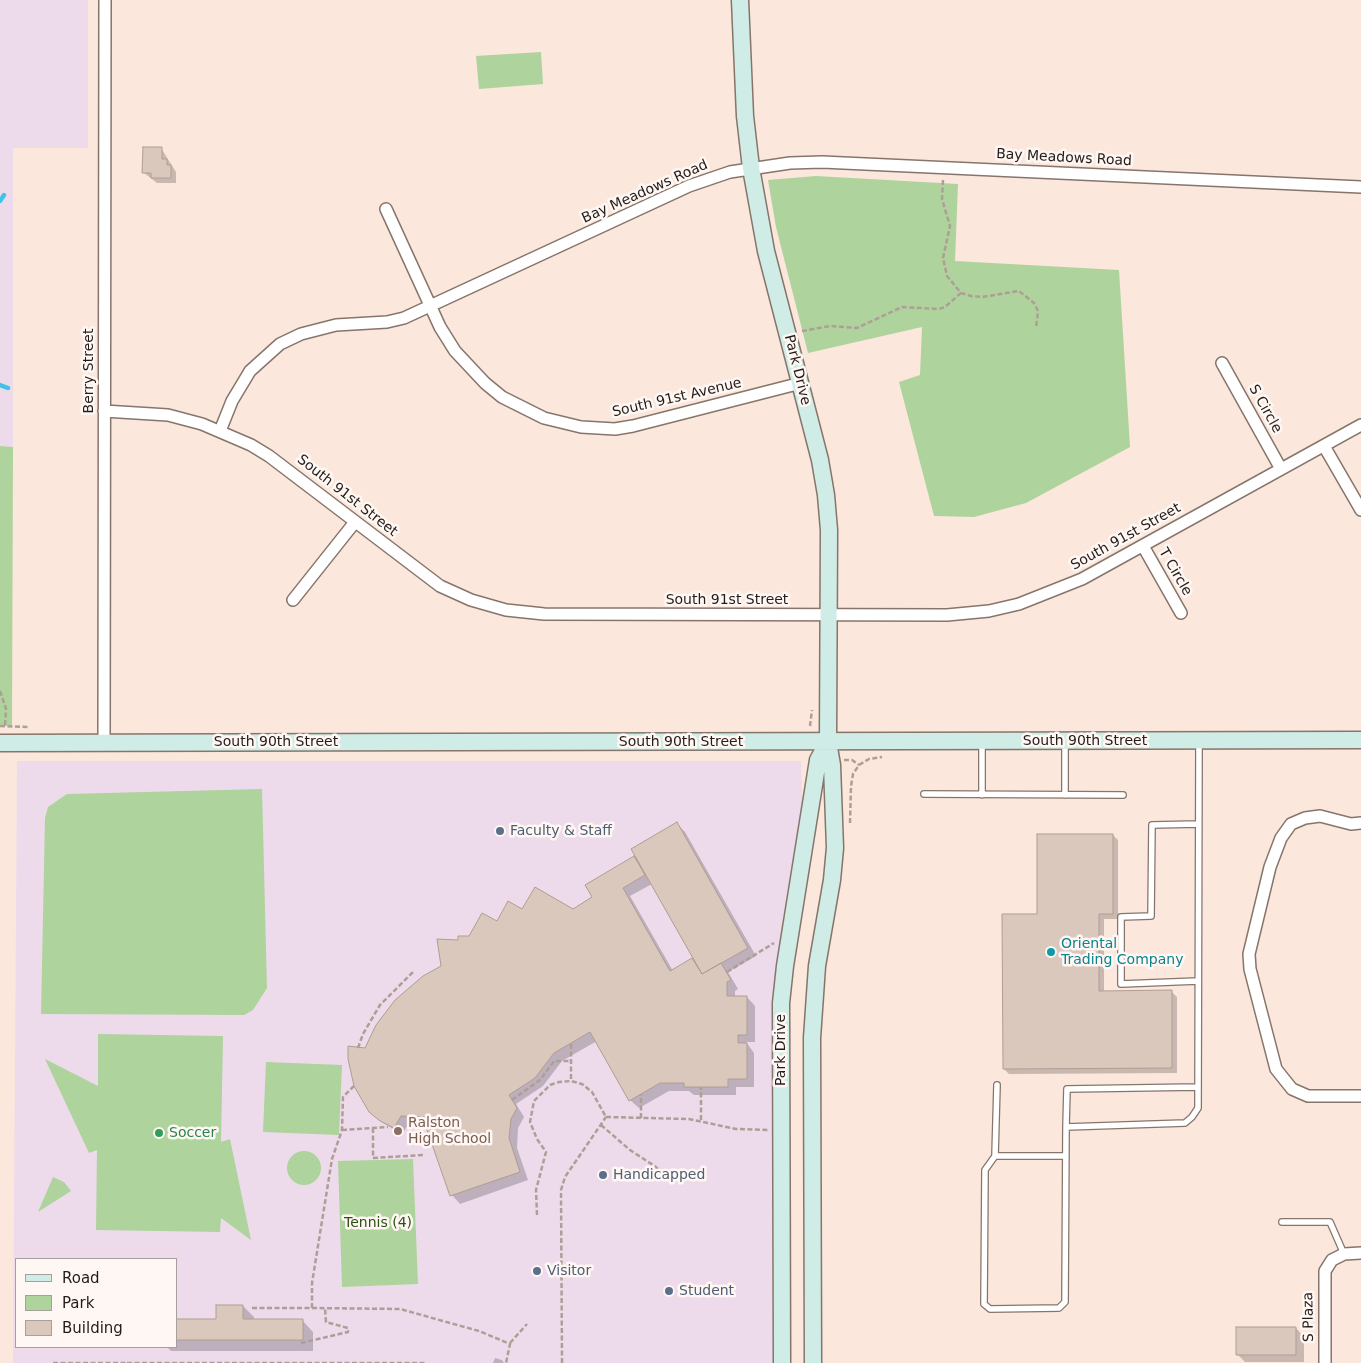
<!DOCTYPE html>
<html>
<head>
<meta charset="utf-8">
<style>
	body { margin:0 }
	#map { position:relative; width:1361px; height:1363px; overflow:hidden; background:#fbe7dc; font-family:"DejaVu Sans",sans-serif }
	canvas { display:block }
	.legend { position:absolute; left:15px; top:1258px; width:162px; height:90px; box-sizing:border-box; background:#fff7f3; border:1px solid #a79f9b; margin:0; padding:6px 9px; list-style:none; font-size:15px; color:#231c18 }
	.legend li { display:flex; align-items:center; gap:10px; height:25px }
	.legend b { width:25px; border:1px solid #a79f9b }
</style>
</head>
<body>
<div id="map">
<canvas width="1361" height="1363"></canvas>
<ul class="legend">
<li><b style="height:6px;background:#cfece6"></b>Road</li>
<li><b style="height:14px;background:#afd39c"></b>Park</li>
<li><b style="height:14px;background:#dbc8bd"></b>Building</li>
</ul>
</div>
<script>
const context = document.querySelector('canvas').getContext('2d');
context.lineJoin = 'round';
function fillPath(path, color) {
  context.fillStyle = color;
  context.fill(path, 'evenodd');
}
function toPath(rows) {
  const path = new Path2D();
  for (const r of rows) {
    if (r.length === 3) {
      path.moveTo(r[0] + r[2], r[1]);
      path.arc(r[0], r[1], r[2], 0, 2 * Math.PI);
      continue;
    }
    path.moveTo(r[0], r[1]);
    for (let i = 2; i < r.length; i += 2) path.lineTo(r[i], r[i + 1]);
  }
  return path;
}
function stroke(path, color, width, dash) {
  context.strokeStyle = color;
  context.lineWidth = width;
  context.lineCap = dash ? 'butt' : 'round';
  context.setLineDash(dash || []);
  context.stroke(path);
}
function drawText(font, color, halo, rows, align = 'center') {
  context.font = font + ' "DejaVu Sans",sans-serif';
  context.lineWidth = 5;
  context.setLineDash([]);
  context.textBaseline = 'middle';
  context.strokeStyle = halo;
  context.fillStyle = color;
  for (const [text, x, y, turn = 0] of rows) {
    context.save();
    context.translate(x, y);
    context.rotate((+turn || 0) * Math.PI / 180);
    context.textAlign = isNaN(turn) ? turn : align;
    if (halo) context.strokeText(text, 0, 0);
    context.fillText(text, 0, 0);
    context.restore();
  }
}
fillPath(toPath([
	[0,0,88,0,88,148,13,148,13,447,0,446],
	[17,761,801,761,804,861,781,1003,782,1363,13,1363],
	[16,1259,176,1259,176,1347,16,1347]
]), '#eddbec');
fillPath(toPath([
	[541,52,543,84,479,89,476,56],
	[816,176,958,184,955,261,1119,270,1130,447,1026,503,974,517,934,516,899,382,920,375,922,327,808,353,776,227,768,180],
	[0,446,13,447,12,726,0,726],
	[262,789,267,988,253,1010,244,1015,41,1014,45,818,48,807,67,794],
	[98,1034,223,1036,221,1142,230,1139,251,1240,221,1218,220,1232,96,1230,97,1150,89,1153,45,1059,98,1086],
	[266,1062,342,1065,339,1135,263,1132],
	[304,1168,17],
	[413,1159,418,1284,342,1287,338,1161],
	[53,1177,64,1182,71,1191,38,1212]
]), '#afd39c');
fillPath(toPath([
	[161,148,176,172,176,183,157,183,143,172],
	[677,824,685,832,756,956,728,972,738,989,735,991,735,997,747,997,755,1006,755,1042,746,1042,754,1053,754,1087,736,1087,736,1095,694,1095,689,1091,669,1091,639,1108,630,1100,597,1041,562,1061,543,1086,516,1104,524,1117,518,1128,517,1148,528,1180,460,1204,452,1195,427,1125,409,1123,402,1135,379,1120,366,1050,442,967,459,941,523,910,573,910,594,898,587,885,636,856],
	[652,884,694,958,673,971,630,896],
	[1113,835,1118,840,1118,919,1104,919,1104,992,1172,992,1177,997,1177,1073,1009,1074,1004,1069,1039,915],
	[243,1306,254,1317,254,1320,302,1320,313,1332,313,1351,171,1351,167,1347,176,1347,176,1320,217,1320],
	[1296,1328,1304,1337,1304,1362,1245,1362,1237,1354],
	[495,1358,502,1360,504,1363,493,1363]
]), '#0003');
stroke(toPath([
	[0,201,4,195],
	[0,385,8,388]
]), '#3fc3e7', 4.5);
const building = toPath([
	[143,147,162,147,162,159,167,159,167,165,171,165,171,178,151,178,151,173,142,173,143,147],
	[677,822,748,948,702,974,631,849,677,822],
	[1037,834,1113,834,1113,914,1099,914,1099,991,1172,990,1172,1068,1003,1069,1002,914,1037,914,1037,834],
	[634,856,645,875,623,888,670,971,692,958,702,974,721,963,731,980,727,982,727,996,747,996,747,1035,738,1035,738,1043,747,1043,747,1079,728,1079,728,1087,684,1087,684,1083,660,1083,629,1101,590,1032,554,1053,535,1078,509,1095,517,1108,511,1119,509,1138,520,1172,450,1196,426,1127,425,1117,401,1116,394,1128,380,1121,369,1112,354,1086,348,1059,348,1046,365,1048,376,1025,395,1000,423,976,441,966,437,939,458,940,458,936,469,936,482,913,497,921,508,901,522,909,535,887,573,909,592,897,585,885,634,856],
	[216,1305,243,1305,243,1319,303,1319,303,1340,176,1340,176,1319,216,1319,216,1305],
	[1236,1327,1296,1327,1296,1355,1236,1355,1236,1327]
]);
fillPath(building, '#dbc8bd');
stroke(building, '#af9d93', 1);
const lane = toPath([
	[1065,743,1065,795],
	[924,794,1123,795],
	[982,795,982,741],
	[1198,981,1121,984,1121,917,1151,916,1152,825,1198,824],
	[997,1085,995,1156,985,1170,984,1304,990,1309,1059,1308,1065,1302,1066,1127,1185,1123,1192,1117,1198,1108,1199,743],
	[1066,1127,1067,1089,1198,1087],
	[995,1156,1066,1156],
	[1282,1222,1330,1222,1344,1254]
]);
const street = toPath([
	[386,209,440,327,455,351,485,383,502,397,544,418,581,427,615,429,633,426,801,383],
	[1222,363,1281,469],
	[104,411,168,415,202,424,251,445,269,456,440,586,471,600,506,610,544,614,947,615,989,611,1019,604,1082,579,1361,425],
	[220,431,232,401,250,371,280,344,301,334,336,325,387,322,404,318,689,186,730,172,790,163,822,162,1361,187],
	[1324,446,1361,510],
	[1143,546,1181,613],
	[293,600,355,522],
	[104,743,105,0],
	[1361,823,1351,824,1320,816,1305,818,1291,824,1281,838,1270,867,1249,954,1250,969,1276,1069,1292,1089,1308,1096,1361,1096],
	[1325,1363,1325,1271,1332,1260,1344,1254,1361,1253]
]);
const secondary = toPath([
	[740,0,745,116,751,168,766,251,820,460,826,495,829,530,828,742,832,765,835,848,832,880,817,966,812,1038,813,1363],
	[0,743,1361,740],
	[782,1363,781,1003,785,966,818,760,828,742]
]);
stroke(lane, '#86756b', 8);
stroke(street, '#86756b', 14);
stroke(secondary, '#86756b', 19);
stroke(toPath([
	[943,180,942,199,950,226,943,258,947,276,961,293,971,296,982,297,1019,291,1034,303,1038,311,1036,328],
	[802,331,830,326,857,328,902,307,939,309,945,307,961,293],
	[0,691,6,709,5,726],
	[0,726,28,727],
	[810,726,812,710],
	[844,760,852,760,859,765],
	[850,823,851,786,853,774,859,765,869,759,882,757],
	[727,972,774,943],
	[571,1044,571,1081],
	[358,1048,363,1034,380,1005,413,972],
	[512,1100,540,1080,554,1061,571,1061],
	[606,1117,689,1119,736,1129,768,1130],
	[641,1118,641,1094],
	[701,1120,701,1087],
	[601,1125,630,1150,656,1167,669,1181],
	[373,1128,373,1158,423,1155],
	[342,1130,388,1127],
	[537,1215,536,1190,546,1152,537,1139,530,1122,534,1101,550,1085,559,1082,571,1081,582,1084,592,1092,606,1117],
	[252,1308,312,1308,312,1283,332,1159,342,1130,343,1097,354,1086],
	[312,1308,400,1309,479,1331,510,1344,506,1363],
	[301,1343,348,1332,348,1328,326,1322,325,1308],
	[510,1343,527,1324],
	[53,1363,128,1363],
	[127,1363,426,1363],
	[562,1363,561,1190,565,1177,606,1117]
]), '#ae9f96', 2.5, [5, 2.5]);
stroke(lane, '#fff', 5.5);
stroke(street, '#fff', 11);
stroke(secondary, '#cfece6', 16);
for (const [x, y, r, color] of [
	[500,831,5,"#5c6f8a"],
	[1051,952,5,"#0f9aa8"],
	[398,1131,5,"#8d6e63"],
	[159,1133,5,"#2e9e5b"],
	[603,1175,5,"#5c6f8a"],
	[537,1271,5,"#5c6f8a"],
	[669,1291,5,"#5c6f8a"]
]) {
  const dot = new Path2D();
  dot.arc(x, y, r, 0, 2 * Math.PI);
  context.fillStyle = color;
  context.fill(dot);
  stroke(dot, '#fff7f3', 2);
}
drawText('14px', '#231c18', '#fff7f3', [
	["Bay Meadows Road",1064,158,3],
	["Bay Meadows Road",645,192,-24],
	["Park Drive",797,370,76],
	["Berry Street",89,371,-90],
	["South 91st Avenue",677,398,-13],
	["S Circle",1265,409,61],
	["South 91st Street",347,496,38],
	["South 91st Street",1126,537,-29],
	["T Circle",1175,572,60],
	["South 91st Street",727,600],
	["South 90th Street",1085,741],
	["South 90th Street",276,742],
	["South 90th Street",681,742],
	["Park Drive",781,1050,-90],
	["S Plaza",1309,1317,-91]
]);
drawText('14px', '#4e5e75', '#fff7f3', [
	["Faculty & Staff",510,831],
	["Handicapped",613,1175],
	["Visitor",547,1271],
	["Student",679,1291]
], 'left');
drawText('14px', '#0d838f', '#fff7f3', [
	["Oriental",1061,944],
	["Trading Company",1061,960]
], 'left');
drawText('14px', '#785e54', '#fff7f3', [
	["Ralston",408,1123],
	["High School",408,1139]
], 'left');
drawText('14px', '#27864d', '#fff7f3', [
	["Soccer",169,1133]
], 'left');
drawText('14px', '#2e4f18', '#fff7f3', [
	["Tennis (4)",378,1223]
]);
</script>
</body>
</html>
